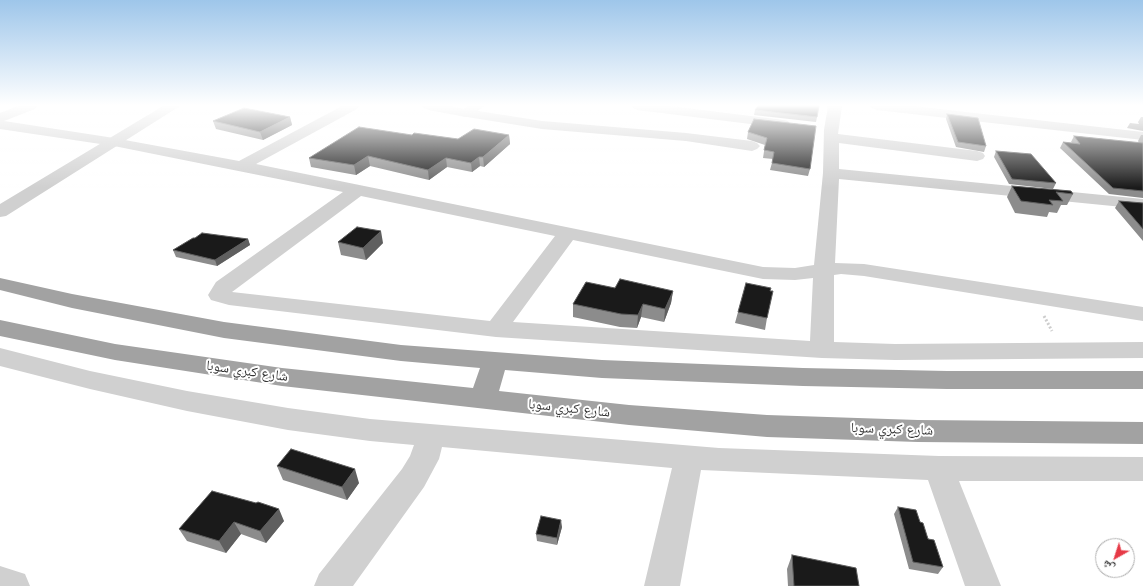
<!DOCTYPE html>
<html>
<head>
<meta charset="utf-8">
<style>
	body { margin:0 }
	#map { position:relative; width:1143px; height:586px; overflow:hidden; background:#fff; font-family:Jost,"Noto Naskh Arabic",sans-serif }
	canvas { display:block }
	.north { position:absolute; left:1095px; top:538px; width:40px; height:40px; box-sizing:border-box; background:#fff; border:1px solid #adadad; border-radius:50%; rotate:219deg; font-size:11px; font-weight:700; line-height:16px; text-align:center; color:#333 }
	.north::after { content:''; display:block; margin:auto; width:14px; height:18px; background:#e63946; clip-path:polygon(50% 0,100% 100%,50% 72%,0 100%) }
</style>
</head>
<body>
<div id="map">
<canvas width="1143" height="586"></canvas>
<div class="north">ش</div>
</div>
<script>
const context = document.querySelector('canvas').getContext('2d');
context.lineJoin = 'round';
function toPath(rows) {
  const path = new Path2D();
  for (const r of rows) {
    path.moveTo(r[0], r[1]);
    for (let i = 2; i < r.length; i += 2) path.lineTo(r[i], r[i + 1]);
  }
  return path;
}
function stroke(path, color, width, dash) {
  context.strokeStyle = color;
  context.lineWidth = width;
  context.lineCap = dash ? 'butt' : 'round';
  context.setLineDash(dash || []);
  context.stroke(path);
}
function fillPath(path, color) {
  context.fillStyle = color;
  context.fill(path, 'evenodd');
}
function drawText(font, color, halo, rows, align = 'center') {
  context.font = font + ' Jost,"Noto Naskh Arabic",sans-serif';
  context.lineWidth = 4;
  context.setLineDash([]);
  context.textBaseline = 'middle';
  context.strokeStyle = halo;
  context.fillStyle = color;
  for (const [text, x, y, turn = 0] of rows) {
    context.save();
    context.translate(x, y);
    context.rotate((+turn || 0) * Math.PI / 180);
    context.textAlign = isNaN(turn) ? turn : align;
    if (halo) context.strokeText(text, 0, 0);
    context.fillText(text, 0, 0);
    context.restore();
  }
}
stroke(toPath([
	[1044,316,1052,331]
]), '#cdcdcd', 3, [2, 2]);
fillPath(toPath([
	[18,106,37,106,35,109,4,121,114,138,239,161,342,106,359,106,357,109,256,164,763,267,795,268,814,265,823,173,824,130,828,106,842,106,838,134,977,151,983,153,985,156,983,159,977,161,839,143,839,169,1143,199,1143,209,839,179,835,263,864,264,1143,307,1143,321,864,276,841,274,834,275,834,342,895,344,1143,342,1143,358,895,360,822,358,496,337,229,305,211,300,208,295,216,282,343,192,114,146,0,129,0,113,18,106],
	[361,196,555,236,490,321,232,292,361,196],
	[573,240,763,279,795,280,813,278,810,341,513,322,573,240],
	[630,106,670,106,783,120,788,121,790,124,788,127,783,128,637,110,630,106],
	[869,106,913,106,1143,132,1143,140,876,110,869,106],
	[466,109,542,121,686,133,752,141,757,143,760,146,757,149,752,151,686,141,542,129,461,116,459,113,461,110,466,109],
	[0,348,90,371,187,391,288,408,370,419,719,448,939,456,1143,457,1143,481,959,481,1001,586,965,586,928,480,701,470,680,586,644,586,672,468,442,447,439,459,424,487,353,586,314,586,319,574,402,469,410,456,414,445,370,441,288,430,187,411,90,389,0,366,0,348],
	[0,566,25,574,30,586,0,586,0,566]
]), '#d0d0d0');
fillPath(toPath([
	[163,106,180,106,6,216,0,217,0,204,163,106],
	[421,106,450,106,464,109,468,106,484,106,471,116,466,117,428,110,421,106]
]), '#d0d0d0');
fillPath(toPath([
	[0,278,72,294,224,322,401,345,602,360,803,368,947,371,1143,371,1143,389,947,389,803,386,602,378,505,370,499,391,629,405,767,415,918,420,1143,422,1143,444,918,442,767,437,629,425,282,386,115,360,0,336,0,320,115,344,282,368,473,388,480,368,401,361,224,338,72,308,0,290,0,278]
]), '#a2a2a2');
fillPath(toPath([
	[755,110,817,117,816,122,754,115],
	[947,114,986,146,984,152,956,147,946,119],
	[290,117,292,125,263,140,216,129,213,121],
	[1141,117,1143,117,1143,131,1127,128,1130,123,1139,124,1138,122],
	[754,119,810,169,808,176,770,170,773,159,763,158,765,145,747,139,748,132],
	[412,135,458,139,509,135,510,144,484,167,480,166,472,172,447,167,429,180,370,166,356,175,311,167,309,158],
	[1141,135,1143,135,1143,198,1109,194,1060,148,1063,142,1072,143,1071,142,1074,136,1139,143,1138,141],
	[996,151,1056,183,1053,189,1009,184,994,157],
	[1012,186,1073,194,1067,205,1061,205,1057,213,1049,212,1047,217,1015,213,1007,197],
	[1119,201,1143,203,1143,241,1115,208],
	[195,238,248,239,250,245,217,266,176,257,173,250],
	[338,242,383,243,366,260,341,255],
	[615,288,673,291,671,303,664,322,641,317,637,328,620,327,573,317,573,304],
	[770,291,767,318,765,330,735,323,738,312],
	[277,466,359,483,347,500,283,480],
	[212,491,284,521,266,543,241,534,226,553,187,541,179,529],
	[898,507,920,522,943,567,938,574,909,569,894,514],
	[562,527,557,545,537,541,536,534],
	[792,555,859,586,788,586,787,569]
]), '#8c8c8c');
fillPath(toPath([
	[290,117,292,125,263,140,260,132],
	[509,135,510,144,484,167,483,157],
	[368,156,370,166,356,175,354,165],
	[479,157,480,166,472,172,471,163],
	[446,158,447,167,429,180,428,170],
	[381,231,383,243,366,260,363,248],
	[248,239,250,245,217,266,215,260],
	[673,291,671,303,664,322,665,309],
	[643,304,641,317,637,328,638,315],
	[355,469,359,483,347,500,342,487],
	[279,509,284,521,266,543,260,531],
	[561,520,562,527,557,545,557,538],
	[234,522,241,534,226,553,219,541]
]), '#5f5f5f');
const building = toPath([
	[758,106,819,106,817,117,755,110,758,106],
	[244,108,290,117,260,132,213,121,244,108],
	[947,114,978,118,986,146,958,142,947,114],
	[754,119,816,126,810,169,772,163,774,152,764,150,767,138,748,132,754,119],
	[359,127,412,135,414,133,458,139,474,129,509,135,483,157,479,157,471,163,446,158,428,170,368,156,354,165,309,158,359,127],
	[1074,136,1143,143,1143,191,1113,188,1063,142,1080,144,1074,136],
	[996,151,1031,154,1056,183,1012,179,996,151],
	[1012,186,1071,191,1073,194,1056,192,1063,201,1049,200,1053,205,1021,201,1012,186],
	[1119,201,1143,203,1143,229,1119,201],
	[357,227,381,231,363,248,338,242,357,227],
	[202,233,248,239,215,260,173,250,193,238,195,238,202,233],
	[620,279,673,291,665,309,643,304,638,315,621,314,573,304,586,282,615,288,620,279],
	[746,283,771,288,770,291,773,291,767,318,738,312,746,283],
	[291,449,355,469,342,487,277,466,291,449],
	[212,491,256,503,258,502,279,509,260,531,234,522,219,541,179,529,212,491],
	[898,507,916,510,920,522,923,523,928,539,934,540,943,567,913,562,898,507],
	[541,516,561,520,557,538,536,534,541,516],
	[792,555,856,568,859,586,794,586,792,555]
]);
fillPath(building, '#1a1a1a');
stroke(building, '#5f5f5f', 1);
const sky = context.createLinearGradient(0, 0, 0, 188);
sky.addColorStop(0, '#9ec6ea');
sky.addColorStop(0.56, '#fff');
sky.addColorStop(1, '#ffffff00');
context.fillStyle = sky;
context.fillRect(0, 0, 1143, 188);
drawText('14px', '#333', '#fff', [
	["شارع كبري سوبا",247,372,8],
	["شارع كبري سوبا",569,409,6],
	["شارع كبري سوبا",892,430,2]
]);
</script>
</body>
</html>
